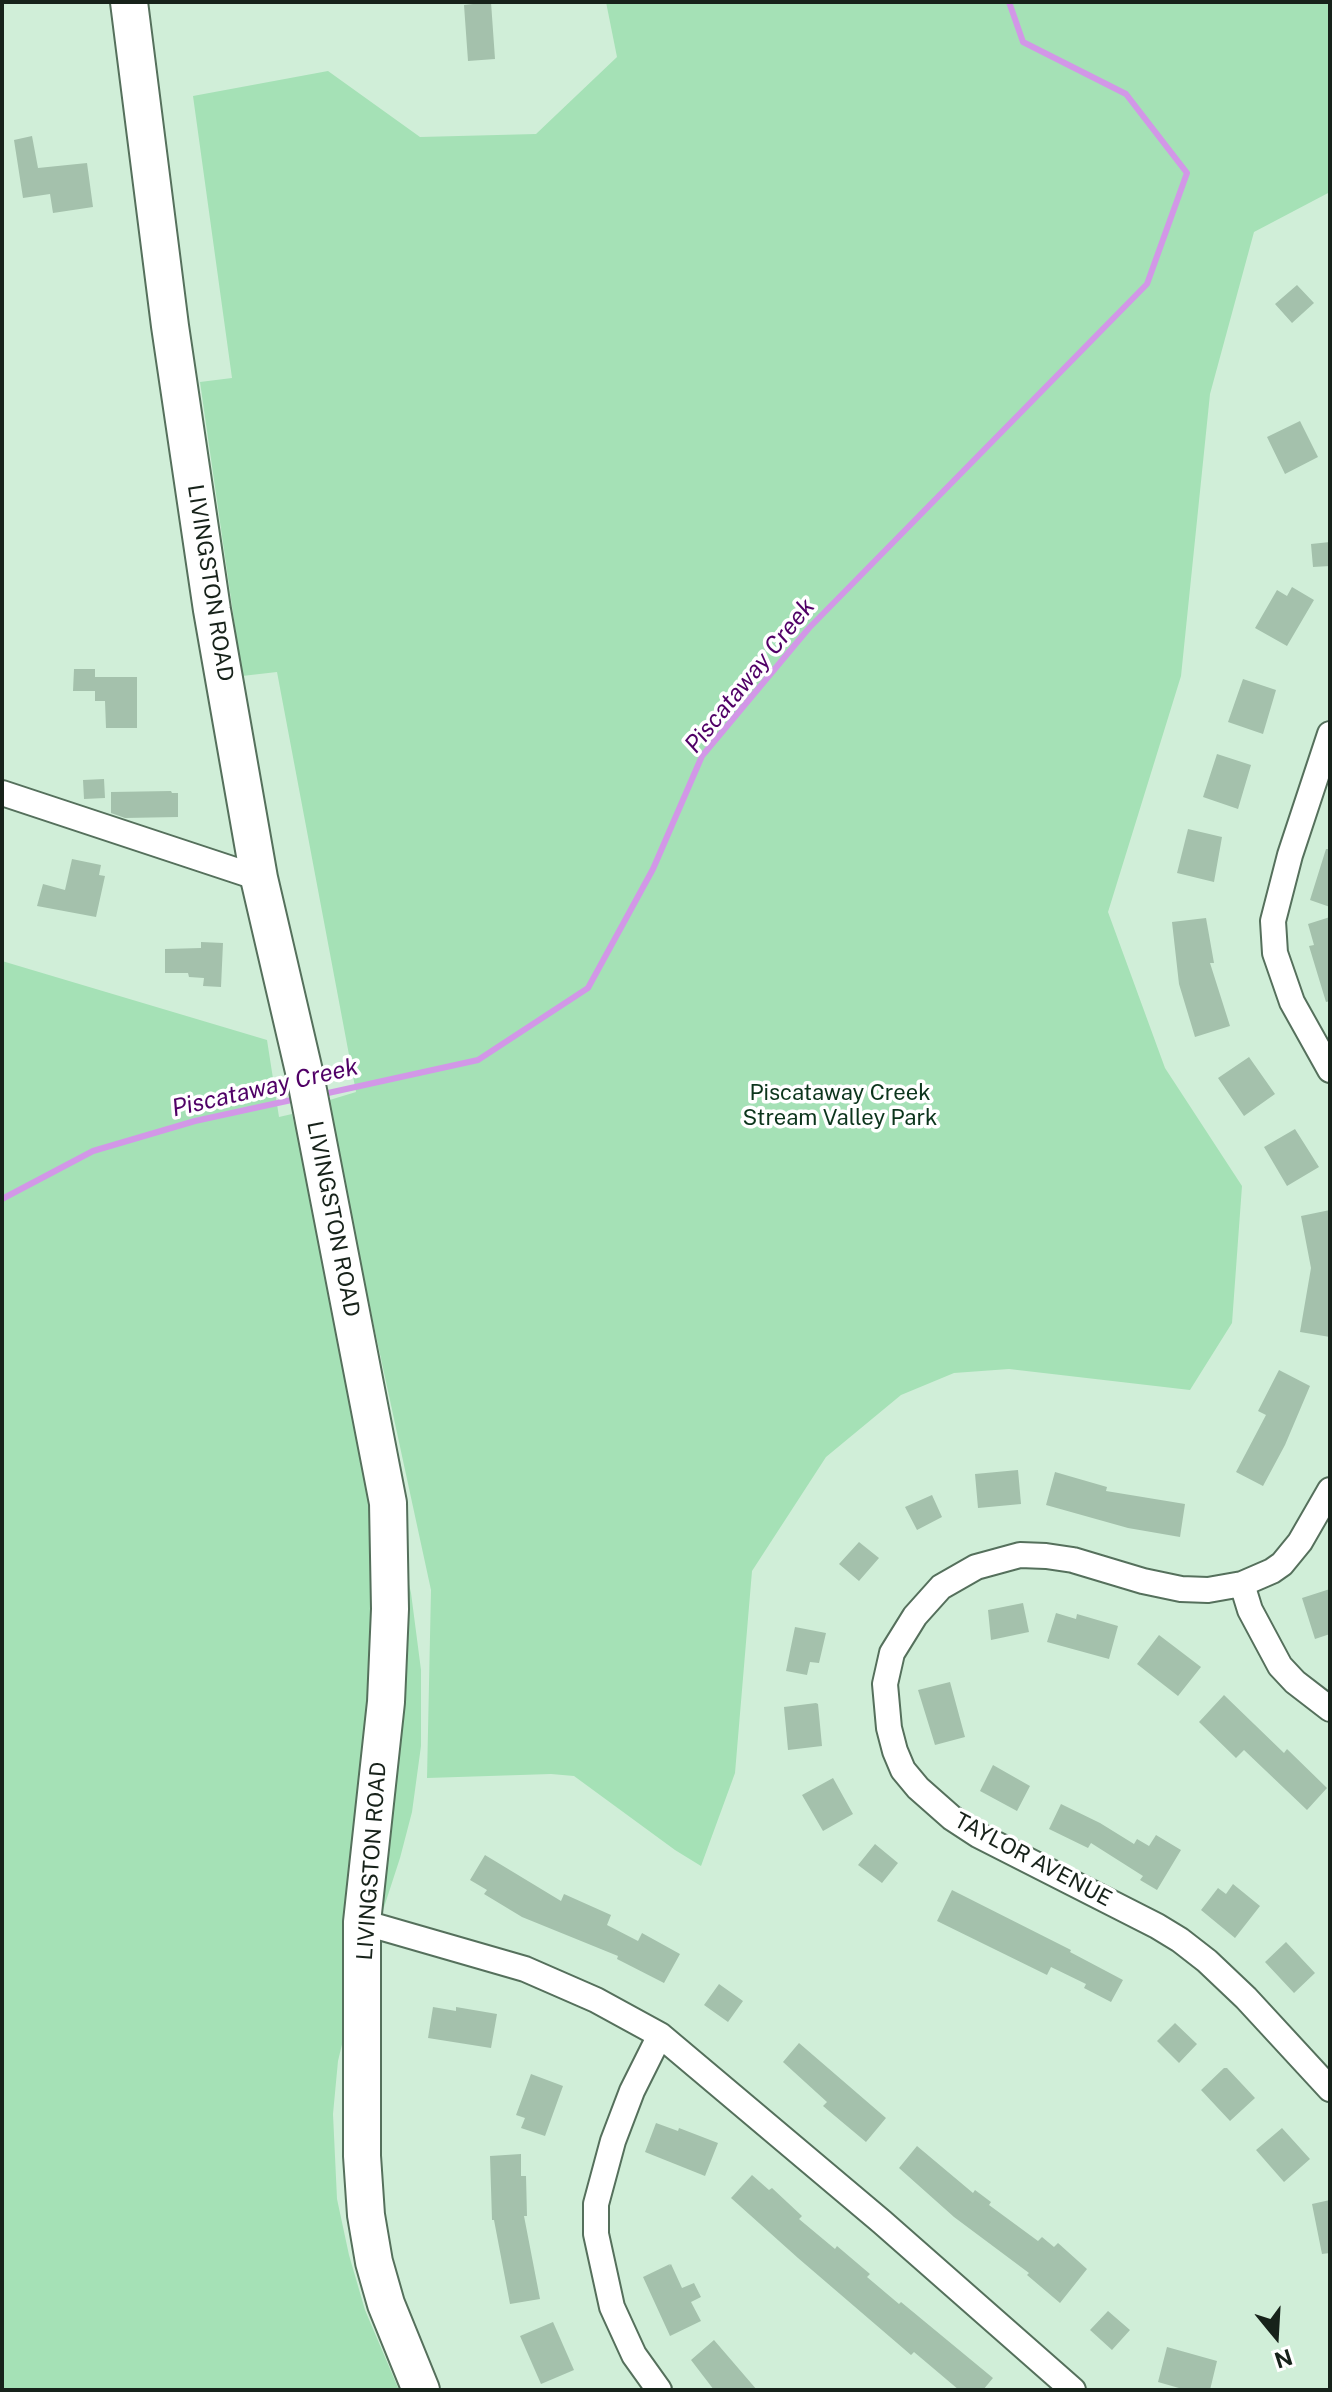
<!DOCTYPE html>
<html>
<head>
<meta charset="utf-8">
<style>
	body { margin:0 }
	#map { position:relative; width:1332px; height:2392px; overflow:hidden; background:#d0eed8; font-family:"Public Sans",sans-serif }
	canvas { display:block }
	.frame { position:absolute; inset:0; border:4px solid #17221a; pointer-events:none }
	.north { position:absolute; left:1236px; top:2296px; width:80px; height:80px; -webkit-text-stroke:6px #fff; paint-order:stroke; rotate:162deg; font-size:22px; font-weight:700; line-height:32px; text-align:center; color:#17221a }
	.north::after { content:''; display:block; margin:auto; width:28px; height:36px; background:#17221a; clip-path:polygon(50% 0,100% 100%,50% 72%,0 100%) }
</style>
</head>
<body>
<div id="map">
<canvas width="1332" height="2392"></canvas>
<div class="frame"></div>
<div class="north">N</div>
</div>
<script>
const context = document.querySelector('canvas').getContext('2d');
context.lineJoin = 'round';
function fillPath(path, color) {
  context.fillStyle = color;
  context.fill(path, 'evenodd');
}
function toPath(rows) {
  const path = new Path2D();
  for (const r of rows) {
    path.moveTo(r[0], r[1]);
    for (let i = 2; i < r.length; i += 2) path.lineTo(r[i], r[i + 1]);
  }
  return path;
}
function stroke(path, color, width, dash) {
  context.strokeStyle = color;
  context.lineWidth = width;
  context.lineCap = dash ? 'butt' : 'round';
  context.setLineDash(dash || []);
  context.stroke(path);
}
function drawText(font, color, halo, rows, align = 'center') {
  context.font = font + ' "Public Sans",sans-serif';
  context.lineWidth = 7;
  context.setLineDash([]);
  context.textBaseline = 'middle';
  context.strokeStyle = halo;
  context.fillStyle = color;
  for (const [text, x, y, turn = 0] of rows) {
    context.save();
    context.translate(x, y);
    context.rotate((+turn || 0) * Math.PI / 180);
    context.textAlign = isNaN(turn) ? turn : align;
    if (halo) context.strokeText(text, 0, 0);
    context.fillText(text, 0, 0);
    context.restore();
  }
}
fillPath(toPath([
	[606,2,1330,2,1330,192,1254,232,1210,394,1181,676,1108,912,1165,1068,1242,1186,1232,1323,1190,1390,1009,1369,954,1373,901,1395,826,1457,752,1571,735,1773,701,1866,675,1850,574,1776,551,1774,427,1778,431,1590,327,1109,323,1102,356,1092,277,672,242,676,200,382,232,378,193,96,328,71,420,137,536,134,617,57],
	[2,961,267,1040,279,1117,292,1114,294,1123,306,1122,411,1593,421,1670,421,1746,412,1812,400,1858,349,2015,338,2061,333,2114,337,2199,349,2255,365,2310,399,2390,2,2390]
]), '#a5e1b6');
stroke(toPath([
	[319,1095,478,1060,588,988,653,869,702,756,809,628,1147,284,1187,173,1126,94,1023,42,1009,2],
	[2,1199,93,1151,195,1121,296,1099]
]), '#d297e7', 6);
fillPath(toPath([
	[491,2,495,59,468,61,464,5],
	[32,136,38,168,87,163,93,207,53,213,50,194,23,198,14,140],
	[1297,285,1314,303,1292,323,1275,304],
	[1300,421,1318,457,1285,474,1267,437],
	[1330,542,1330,566,1313,567,1311,544],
	[1292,587,1314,600,1287,646,1255,628,1277,590,1287,596],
	[74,669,95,669,95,691,73,691],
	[95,677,137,677,137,728,106,728,105,701,95,701],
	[1243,679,1276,690,1263,734,1228,722],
	[1217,754,1251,765,1238,809,1203,797],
	[104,779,105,798,84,799,83,780],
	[171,791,172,793,178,793,178,817,125,818,111,813,111,792],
	[1188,829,1222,837,1214,882,1177,873],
	[1326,849,1330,849,1330,907,1310,900],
	[72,859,101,865,99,875,105,876,96,917,37,906,43,884,65,890],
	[1330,917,1330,1001,1326,1002,1309,946,1314,945,1308,924],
	[1206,918,1214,963,1210,963,1230,1026,1195,1037,1179,984,1172,922],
	[201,942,223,943,221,987,203,986,204,978,189,977,188,973,165,973,165,949,201,948],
	[1249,1057,1275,1094,1244,1116,1218,1078],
	[1295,1129,1319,1167,1287,1186,1264,1147],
	[1330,1210,1330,1337,1300,1332,1311,1268,1301,1216],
	[1279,1370,1310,1386,1285,1445,1263,1486,1236,1472,1266,1415,1258,1411],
	[1018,1470,1021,1504,978,1508,975,1474],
	[1055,1472,1107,1487,1106,1491,1185,1504,1180,1537,1128,1528,1046,1505],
	[932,1495,942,1517,917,1530,905,1507],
	[859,1542,879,1558,859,1581,839,1564],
	[1330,1589,1330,1634,1315,1639,1302,1598],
	[1023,1603,1029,1632,991,1640,988,1610],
	[1056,1613,1076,1619,1077,1614,1118,1626,1109,1659,1047,1642],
	[795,1627,826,1633,819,1663,810,1662,807,1675,786,1671],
	[1159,1635,1201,1667,1178,1696,1137,1664],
	[950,1682,965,1737,935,1745,918,1690],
	[1224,1695,1284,1753,1287,1749,1327,1788,1307,1810,1244,1750,1236,1758,1199,1722],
	[816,1703,818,1704,822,1746,788,1750,784,1707],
	[993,1765,1030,1786,1017,1811,980,1791],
	[833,1778,853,1814,823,1831,802,1795],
	[1061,1804,1100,1823,1134,1844,1137,1839,1149,1846,1156,1835,1181,1850,1157,1890,1140,1880,1143,1876,1091,1843,1088,1848,1049,1829],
	[875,1844,898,1863,882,1883,858,1865],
	[485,1855,561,1901,564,1894,611,1915,607,1925,638,1941,642,1933,680,1954,664,1983,617,1959,618,1956,522,1917,484,1894,487,1890,470,1880],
	[1233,1884,1260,1906,1235,1938,1201,1910,1218,1888,1226,1894],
	[952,1890,1071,1950,1070,1952,1123,1980,1111,2002,1084,1988,1086,1984,1051,1967,1047,1975,937,1921],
	[1286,1942,1315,1973,1294,1993,1265,1962],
	[719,1984,743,2001,728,2022,704,2005],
	[433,2007,456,2011,456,2007,497,2014,491,2048,428,2038],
	[1175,2023,1197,2044,1179,2063,1157,2041],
	[799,2043,886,2118,866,2142,823,2106,827,2102,783,2062],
	[1224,2068,1227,2068,1255,2098,1230,2121,1201,2090],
	[531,2074,563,2086,545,2136,521,2128,525,2118,516,2115],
	[656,2123,678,2131,679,2128,718,2143,705,2176,645,2152],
	[1282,2128,1310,2159,1284,2182,1256,2150],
	[917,2146,973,2193,975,2190,991,2202,989,2205,1038,2241,1042,2237,1054,2247,1058,2243,1087,2269,1060,2303,1027,2275,1029,2273,954,2217,899,2168],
	[521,2154,521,2176,526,2176,527,2216,524,2216,540,2299,510,2304,494,2220,492,2220,490,2156],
	[752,2175,769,2190,772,2188,802,2216,799,2219,835,2249,837,2246,870,2274,867,2277,899,2304,901,2302,993,2378,983,2390,959,2390,914,2352,911,2355,798,2258,731,2198],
	[1330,2200,1330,2253,1322,2254,1312,2204],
	[670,2264,669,2266,671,2264,682,2288,694,2283,701,2297,691,2302,701,2321,670,2336,643,2277],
	[1108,2311,1130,2330,1112,2350,1090,2330],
	[553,2322,574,2370,541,2384,520,2336],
	[714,2340,757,2390,714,2390,691,2360],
	[1167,2347,1217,2361,1210,2390,1186,2390,1158,2382]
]), '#a4c1ac');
const minor = toPath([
	[1330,734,1290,855,1273,921,1275,953,1292,1002,1330,1070],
	[2,793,259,878],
	[1330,1490,1300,1542,1282,1564,1272,1571,1242,1584,1208,1590,1181,1589,1143,1581,1073,1560,1046,1556,1020,1555,976,1567,941,1587,915,1616,892,1653,885,1684,889,1728,895,1751,903,1770,918,1788,952,1818,978,1835,1157,1926,1180,1940,1207,1961,1246,1998,1330,2089],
	[1242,1584,1250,1610,1280,1666,1295,1682,1330,1709],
	[362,1922,525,1969,596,2000,660,2035,882,2222,1073,2390],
	[659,2390,634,2355,612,2307,596,2234,596,2204,613,2141,632,2091,660,2035]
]);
const secondary = toPath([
	[129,2,170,326,212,610,259,878,306,1080,388,1503,390,1609,386,1702,362,1922,362,2156,366,2215,374,2262,386,2304,421,2390]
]);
stroke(minor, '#55705c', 28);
stroke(secondary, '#55705c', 40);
stroke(minor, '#fff', 24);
stroke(secondary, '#fff', 36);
drawText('22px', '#17221a', '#fff', [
	["LIVINGSTON ROAD",210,583,81],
	["LIVINGSTON ROAD",333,1219,79],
	["TAYLOR AVENUE",1033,1860,28],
	["LIVINGSTON ROAD",372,1861,-86]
]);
drawText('22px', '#0c351c', '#fff', [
	["Piscataway Creek",840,1093],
	["Stream Valley Park",840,1118]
]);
drawText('italic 24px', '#500066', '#fff', [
	["Piscataway Creek",750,676,-51],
	["Piscataway Creek",265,1088,-13]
]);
</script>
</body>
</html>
